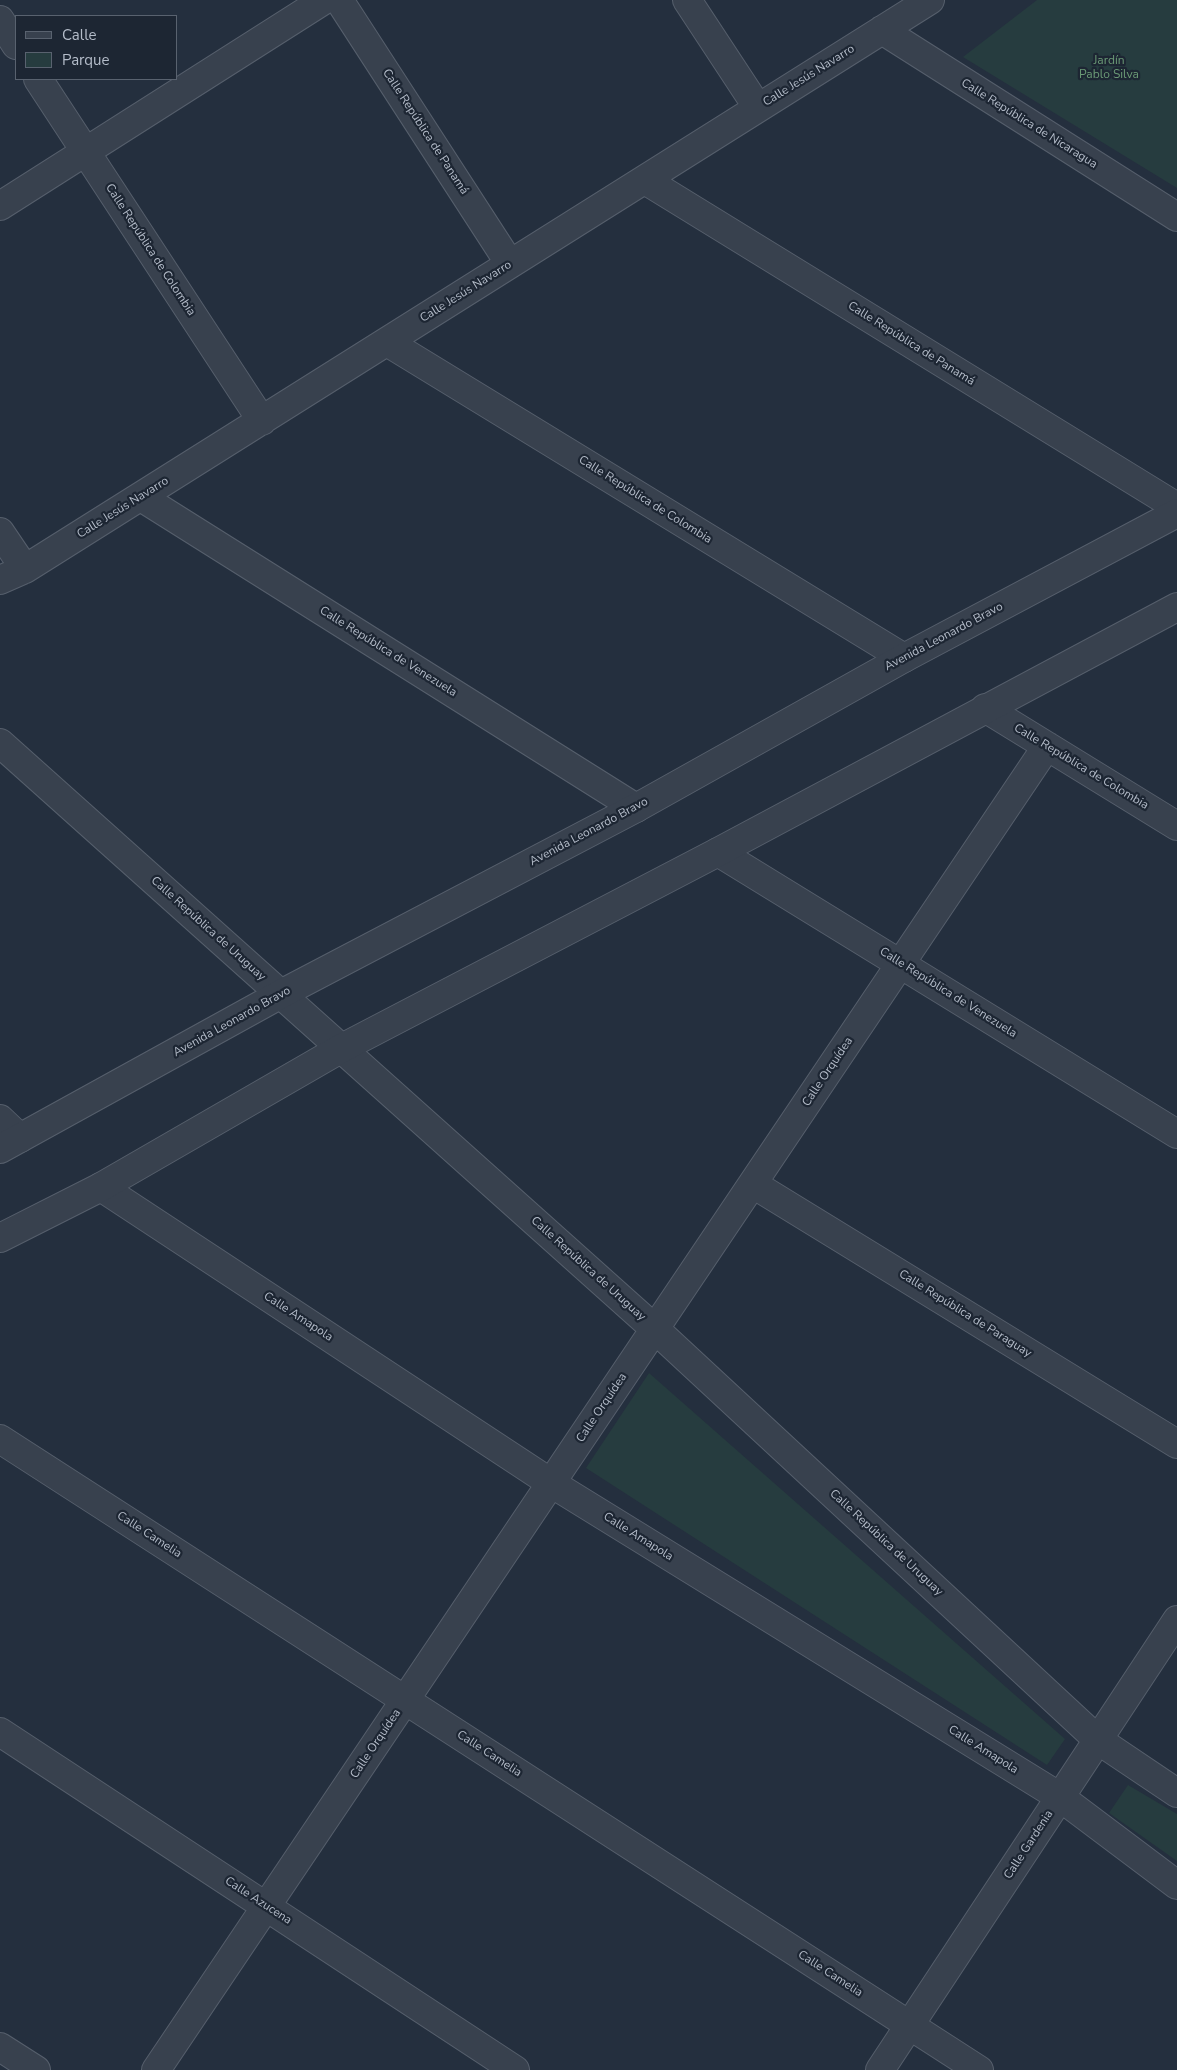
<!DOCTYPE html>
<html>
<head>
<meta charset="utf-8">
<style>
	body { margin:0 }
	#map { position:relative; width:1177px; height:2070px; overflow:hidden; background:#242f3e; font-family:"Nunito Sans",sans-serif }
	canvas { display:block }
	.legend { position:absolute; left:15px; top:15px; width:162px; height:65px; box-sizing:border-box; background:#1d2633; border:1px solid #59626f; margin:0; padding:6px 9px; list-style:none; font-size:15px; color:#b4bcc9 }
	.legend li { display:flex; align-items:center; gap:10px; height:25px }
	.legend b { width:25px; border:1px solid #59626f }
</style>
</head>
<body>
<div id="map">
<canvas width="1177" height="2070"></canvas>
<ul class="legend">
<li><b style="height:6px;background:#38414e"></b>Calle</li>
<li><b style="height:14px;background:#263c3f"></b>Parque</li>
</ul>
</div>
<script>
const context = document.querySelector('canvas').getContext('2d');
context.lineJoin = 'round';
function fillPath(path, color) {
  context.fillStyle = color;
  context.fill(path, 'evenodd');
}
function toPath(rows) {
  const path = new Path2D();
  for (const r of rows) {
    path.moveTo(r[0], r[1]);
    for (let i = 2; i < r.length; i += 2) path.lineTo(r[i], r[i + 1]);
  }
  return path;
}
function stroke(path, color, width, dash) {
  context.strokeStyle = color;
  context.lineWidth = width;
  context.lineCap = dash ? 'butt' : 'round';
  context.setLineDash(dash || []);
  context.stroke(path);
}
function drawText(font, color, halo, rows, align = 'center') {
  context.font = font + ' "Nunito Sans",sans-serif';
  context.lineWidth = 4.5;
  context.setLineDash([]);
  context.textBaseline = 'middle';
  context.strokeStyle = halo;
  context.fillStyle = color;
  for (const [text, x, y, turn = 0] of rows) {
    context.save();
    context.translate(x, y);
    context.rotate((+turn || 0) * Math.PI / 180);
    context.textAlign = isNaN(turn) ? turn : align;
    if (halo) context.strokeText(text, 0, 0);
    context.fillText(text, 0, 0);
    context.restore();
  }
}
fillPath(toPath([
	[1037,0,1177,0,1177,188,963,57],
	[649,1373,1065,1739,1047,1765,586,1468],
	[1128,1785,1177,1814,1177,1861,1109,1813]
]), '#263c3f');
const minor = toPath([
	[339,0,510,264],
	[687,0,758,108],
	[0,20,16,45],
	[882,30,1177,217],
	[38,79,262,421],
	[645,180,1177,507],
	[0,206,324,0],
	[387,342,904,658],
	[141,497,636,808],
	[0,532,25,569],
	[0,580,25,569,930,0],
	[985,708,1177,826],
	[0,743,656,1330,1098,1740,1177,1793],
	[718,852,1177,1134],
	[0,1119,20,1138],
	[753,1184,1177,1444],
	[101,1187,551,1483,1060,1797,1177,1885],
	[0,1439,979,2070],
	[0,1732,515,2070],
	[0,2047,36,2070],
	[156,2070,1047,746],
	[880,2070,1177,1620]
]);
const tertiary = toPath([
	[0,1149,281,994,636,808,904,658,1177,513],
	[0,1238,101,1187,342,1048,718,852,1177,607]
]);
stroke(minor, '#565f6c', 30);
stroke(tertiary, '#565f6c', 30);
stroke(minor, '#38414e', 28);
stroke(tertiary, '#38414e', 28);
drawText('12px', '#6b9a76', '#1d2633', [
	["Jardín",1109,61],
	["Pablo Silva",1109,75]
]);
drawText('12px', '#b4bcc9', '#1d2633', [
	["Calle Jesús Navarro",809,76,-32],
	["Calle República de Nicaragua",1029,124,32],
	["Calle República de Panamá",425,132,57],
	["Calle República de Colombia",150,250,57],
	["Calle Jesús Navarro",466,292,-32],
	["Calle República de Panamá",911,344,32],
	["Calle República de Colombia",645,500,32],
	["Calle Jesús Navarro",123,508,-32],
	["Avenida Leonardo Bravo",944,637,-28],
	["Calle República de Venezuela",388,652,32],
	["Calle República de Colombia",1081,767,31],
	["Avenida Leonardo Bravo",589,832,-28],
	["Calle República de Uruguay",208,929,42],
	["Calle República de Venezuela",948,993,32],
	["Avenida Leonardo Bravo",232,1022,-29],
	["Calle Orquídea",828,1072,-56],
	["Calle República de Uruguay",588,1269,42],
	["Calle República de Paraguay",965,1314,32],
	["Calle Amapola",298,1317,33],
	["Calle Orquídea",602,1408,-56],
	["Calle Camelia",149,1535,33],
	["Calle Amapola",638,1537,32],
	["Calle República de Uruguay",886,1543,43],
	["Calle Orquídea",376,1744,-56],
	["Calle Amapola",983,1750,32],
	["Calle Camelia",489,1754,33],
	["Calle Gardenia",1029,1845,-57],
	["Calle Azucena",258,1901,33],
	["Calle Camelia",830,1974,33]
]);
</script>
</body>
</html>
